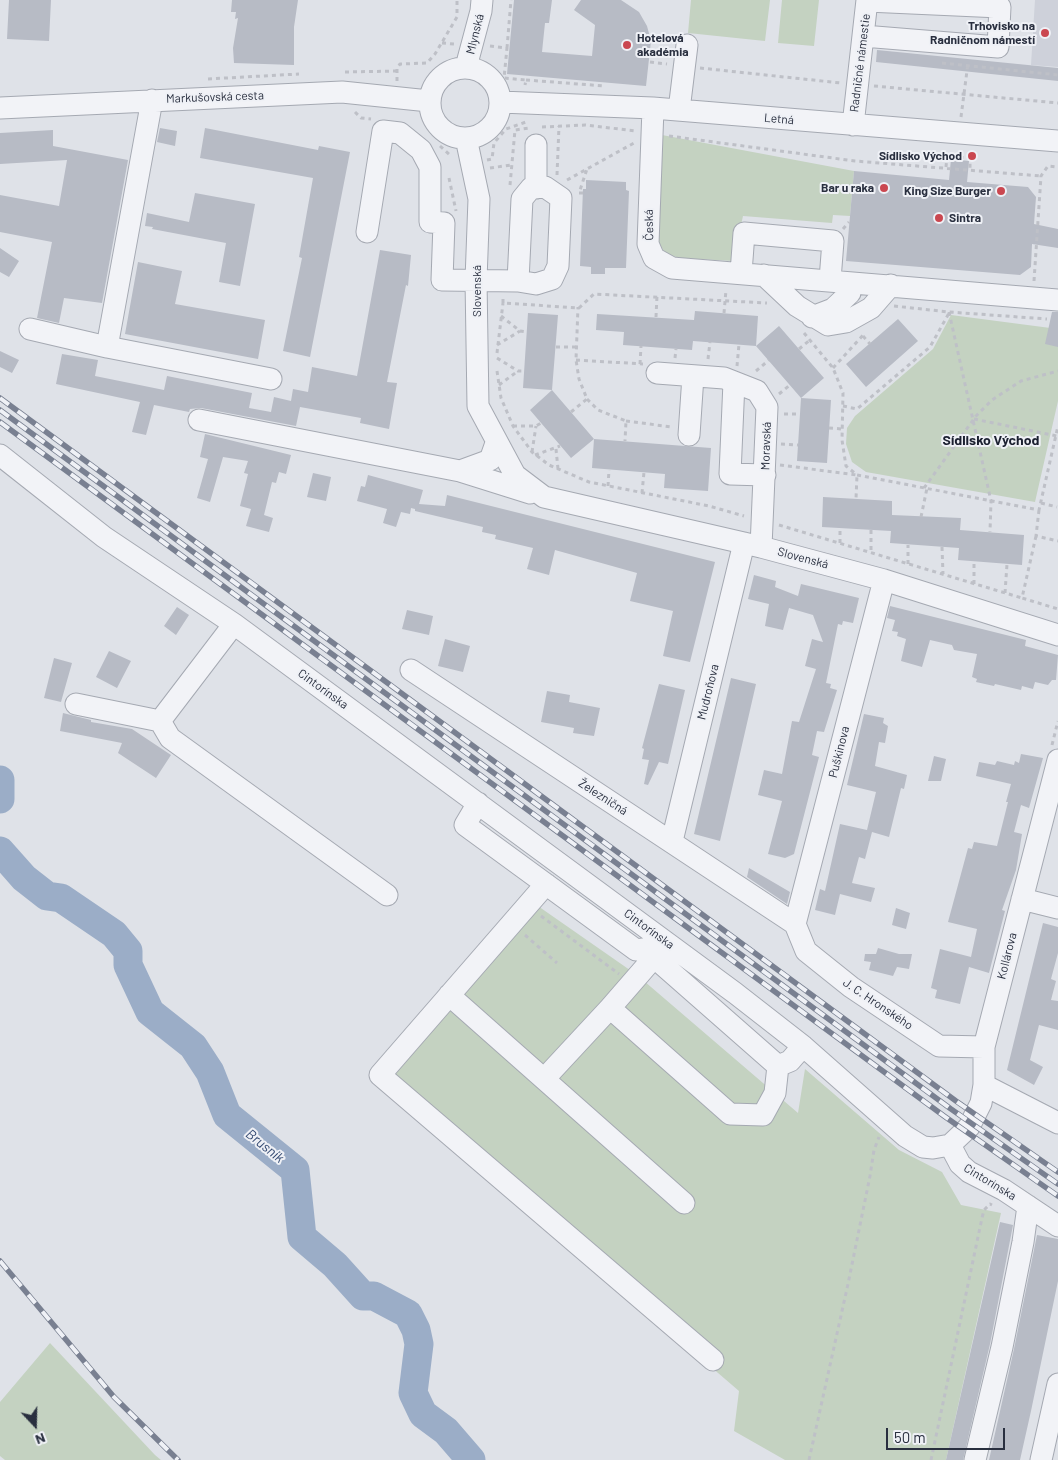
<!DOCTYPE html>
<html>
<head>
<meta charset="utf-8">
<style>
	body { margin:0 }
	#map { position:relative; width:1058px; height:1460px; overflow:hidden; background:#dfe2e8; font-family:Barlow,sans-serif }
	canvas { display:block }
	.north { position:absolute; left:10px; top:1400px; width:50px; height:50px; -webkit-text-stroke:4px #eff1f6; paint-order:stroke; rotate:159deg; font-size:14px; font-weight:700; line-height:20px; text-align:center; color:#292f3f }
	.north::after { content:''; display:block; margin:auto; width:18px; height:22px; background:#292f3f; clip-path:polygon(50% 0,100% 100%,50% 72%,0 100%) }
	.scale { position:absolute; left:886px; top:1428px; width:119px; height:22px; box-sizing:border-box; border:2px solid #292f3f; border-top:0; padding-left:6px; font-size:15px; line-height:18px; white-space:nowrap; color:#292f3f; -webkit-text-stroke:4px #eff1f6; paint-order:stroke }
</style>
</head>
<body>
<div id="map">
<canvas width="1058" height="1460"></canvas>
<div class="north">N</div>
<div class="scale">50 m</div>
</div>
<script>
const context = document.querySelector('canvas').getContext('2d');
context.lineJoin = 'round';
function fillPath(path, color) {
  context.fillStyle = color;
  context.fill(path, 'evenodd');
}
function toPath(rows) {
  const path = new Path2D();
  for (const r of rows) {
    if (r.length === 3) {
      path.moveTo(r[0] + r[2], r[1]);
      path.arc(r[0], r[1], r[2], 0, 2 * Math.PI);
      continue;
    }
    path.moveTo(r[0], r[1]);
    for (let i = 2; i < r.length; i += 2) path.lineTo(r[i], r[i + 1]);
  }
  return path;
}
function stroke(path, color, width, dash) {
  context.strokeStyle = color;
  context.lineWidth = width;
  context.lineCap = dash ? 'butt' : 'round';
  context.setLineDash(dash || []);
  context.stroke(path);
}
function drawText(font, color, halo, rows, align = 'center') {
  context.font = font + ' Barlow,sans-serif';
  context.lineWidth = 4;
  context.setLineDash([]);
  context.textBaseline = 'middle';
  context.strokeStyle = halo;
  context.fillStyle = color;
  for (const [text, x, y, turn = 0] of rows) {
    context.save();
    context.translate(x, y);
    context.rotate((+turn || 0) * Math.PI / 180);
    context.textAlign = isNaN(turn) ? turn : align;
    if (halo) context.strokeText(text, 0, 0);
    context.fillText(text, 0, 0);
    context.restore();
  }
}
fillPath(toPath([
	[1035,0,1058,0,1058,67,1031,65]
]), '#ced1da');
fillPath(toPath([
	[691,0,770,0,765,41,688,33],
	[782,0,819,0,814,46,778,43],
	[662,135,854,171,850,216,833,215,832,223,743,216,733,261,679,258,665,253,655,237],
	[951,315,1058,329,1058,401,1035,502,866,472,852,462,846,444,847,428,855,416,933,349],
	[525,897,637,975,798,1113,805,1069,899,1150,942,1172,961,1205,1001,1213,946,1460,785,1460,734,1431,739,1391,370,1074],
	[50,1343,155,1455,161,1460,5,1460,0,1456,0,1402]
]), '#c4d2c1');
stroke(toPath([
	[0,780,0,799],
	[0,851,24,878,47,896,61,898,114,934,128,951,128,965,150,1012,193,1046,210,1072,227,1115,295,1170,302,1237,335,1265,363,1296,374,1296,408,1314,416,1330,419,1344,413,1393,423,1414,446,1431,471,1460]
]), '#9badc7', 29);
fillPath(toPath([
	[9,0,51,0,49,41,7,39],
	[232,0,298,0,294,27,294,65,234,63,233,48,238,18,235,19,236,12,231,12],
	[514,0,552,0,549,23,545,23,542,52,592,56,595,25,574,10,581,0,621,0,639,12,647,26,651,41,646,86,507,74],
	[877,50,1058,68,1058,81,876,62],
	[160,128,177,131,175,146,157,142],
	[205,128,318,150,319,146,350,152,310,357,283,351,302,258,299,257,313,178,200,158],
	[53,130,53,146,128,160,102,303,64,298,59,323,37,318,52,242,0,232,0,195,59,206,67,160,0,164,0,133],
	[951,159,969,161,967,182,1028,187,1036,197,1034,224,1058,229,1058,248,1032,244,1031,267,1020,275,846,261,854,171,949,180],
	[586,180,626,182,626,190,629,191,626,268,605,268,605,274,591,274,591,267,580,266,583,189,586,189],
	[195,193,255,204,240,286,219,282,226,243,152,229,153,227,145,226,147,213,189,222],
	[0,248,19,261,9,277,0,272],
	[380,250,411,255,408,286,406,285,387,382,397,383,389,429,360,423,361,418,300,407,296,426,201,408,190,409,189,412,154,405,146,435,132,432,140,402,56,384,62,354,98,360,95,376,164,390,167,376,252,393,249,408,271,412,274,397,291,401,293,389,308,392,312,367,357,376],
	[138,262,182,271,175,304,265,320,258,359,125,334],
	[695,311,758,316,756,346,693,341,692,350,623,345,624,332,596,330,597,314,694,320],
	[1052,312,1058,312,1058,347,1045,344],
	[528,313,558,315,552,390,523,388],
	[898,319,918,341,866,387,846,364],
	[779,326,824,378,801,398,756,346],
	[0,351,19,360,12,373,0,367],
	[552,390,594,439,571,458,530,410],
	[801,398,831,400,827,463,797,461],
	[205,434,291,455,286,474,279,472,276,483,272,482,264,515,273,518,269,532,246,526,251,509,240,506,248,474,244,473,248,461,223,457,210,502,197,498,208,459,200,457],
	[594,439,711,448,708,491,664,488,665,474,592,468],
	[313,473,331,477,326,501,307,497],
	[368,475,423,490,419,504,445,506,447,495,715,562,690,662,663,656,673,611,630,601,637,573,555,550,549,575,527,569,533,548,495,539,496,535,482,532,483,527,415,511,415,509,411,508,410,514,401,512,396,527,383,523,387,509,357,501,361,486,365,487],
	[823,497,892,501,892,515,961,518,960,530,1024,535,1022,565,958,560,959,548,890,543,891,531,822,527],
	[754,575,776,581,775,587,798,596,801,584,859,598,853,623,843,621,842,625,838,624,826,683,831,684,830,688,837,690,824,732,817,731,812,755,819,757,794,854,785,858,768,854,782,801,758,795,764,770,782,774,792,721,799,722,816,669,805,666,812,639,823,642,813,615,789,608,783,630,765,626,769,604,748,599],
	[890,606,1026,640,1025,646,1058,655,1056,680,1052,680,1048,685,1035,682,1033,689,1022,686,1021,690,995,684,994,686,976,682,977,679,972,677,977,654,954,650,952,645,930,640,922,667,901,661,906,639,897,636,898,632,892,631,895,620,887,618],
	[177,607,189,615,176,635,164,626],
	[407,610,433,616,429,635,402,629],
	[445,639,470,646,463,672,438,666],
	[109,651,131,661,117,688,96,677],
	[54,658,72,663,61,702,44,698],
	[731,678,756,684,720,841,694,834],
	[659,684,685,690,668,764,659,762,648,785,644,784,649,760,642,759,644,749,642,748],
	[547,691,570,695,569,702,600,708,594,736,573,733,574,728,541,722],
	[63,713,91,720,91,722,132,729,171,755,156,778,118,753,122,743,60,731],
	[864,714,884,718,883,723,888,726,885,743,879,742,875,766,907,775,904,789,901,788,889,837,872,832,865,859,859,857,852,883,875,888,871,902,840,894,835,915,815,910,820,889,825,891,840,824,867,830,876,792,847,785],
	[1021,754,1043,758,1029,808,1021,805,1014,832,1022,834,1016,870,1002,910,1005,911,989,973,969,967,960,1004,935,998,937,990,931,988,940,949,971,957,977,929,948,922,968,848,972,849,974,842,997,846,1008,802,1006,802,1011,784,976,776,979,762,995,765,997,761,1014,765,1015,761,1019,763],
	[934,756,946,759,941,781,928,781],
	[749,868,790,892,787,904,747,877],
	[896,908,910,913,906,929,892,925],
	[1043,923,1058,927,1058,953,1051,979,1056,981,1051,1000,1058,1001,1058,1030,1039,1025,1030,1060,1043,1067,1034,1085,1007,1070],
	[878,948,899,954,912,954,909,969,897,967,893,976,869,970,871,962,864,961,865,954,876,954],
	[1000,1222,1013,1225,990,1344,963,1460,946,1460],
	[1037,1235,1058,1239,1058,1281,1031,1411,1020,1460,989,1460,1014,1349]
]), '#b7bbc5');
const minor = toPath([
	[863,36,998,47,1000,7,867,1],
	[466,67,481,11,482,0],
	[465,103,35],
	[152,100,107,347,271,379],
	[500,102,653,108,1058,141],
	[0,108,342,92,429,101],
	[653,108,648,244,654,258,672,268,1058,300],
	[679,110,687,45],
	[853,125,867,0],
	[466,138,479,199,476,280,478,406,515,475,544,497,761,547,884,580,1058,635],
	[536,188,536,145],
	[367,232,383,131,400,133,421,150,430,167,430,222,444,223,442,280,518,281,536,284,552,279,558,266,561,198,545,187,531,188,522,199,518,281],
	[741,273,744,233,833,241,830,280],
	[764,275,797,306,828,325,846,322,871,308,891,285],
	[812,317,833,309,850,293],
	[30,329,107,347],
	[657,373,724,378,757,391,767,407,761,547],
	[734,382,730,474,765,475],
	[199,420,460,471,530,493],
	[689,435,693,376],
	[0,455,104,537,234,624,735,993,803,1046,905,1136,923,1147,933,1148,950,1145,969,1127,981,1103,984,1085,984,1047,1058,760],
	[460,471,490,460,496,443],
	[234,624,160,721,170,738,387,895],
	[411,670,795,924],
	[76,704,160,721],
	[478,803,465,825,636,950,651,948,660,938],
	[672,841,744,543],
	[546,884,380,1075,713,1360],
	[1022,899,1058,908],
	[795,924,884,580],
	[795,924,806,951,851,987,939,1046,984,1047],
	[651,948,663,965,778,1066,790,1061,803,1046],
	[449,995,684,1203],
	[610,1008,656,955],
	[545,1078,610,1008,730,1114,763,1115,775,1093,778,1066],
	[984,1085,1058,1123],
	[950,1145,960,1164,969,1172,1004,1190,1058,1226],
	[975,1460,1002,1347,1023,1242,1028,1206],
	[1041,1460,1058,1384]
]);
stroke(minor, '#a5a9b2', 23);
stroke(toPath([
	[442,43,454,44],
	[490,46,507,48,504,78,526,80,525,85],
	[507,48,511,0],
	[650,62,667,64],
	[942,63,1058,75],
	[700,68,841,83],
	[345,72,397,71],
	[208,79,299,74],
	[526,80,605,86],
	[397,81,397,68,400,64,427,63,435,54,457,17,457,0],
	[874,86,1058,103],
	[355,112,361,118,371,119],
	[961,117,968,63],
	[542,127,585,125,636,131],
	[669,136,855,161,1041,176],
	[440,146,450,155],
	[487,160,492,159,494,143,506,129,526,122],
	[946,167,947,156,970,158,970,169],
	[490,168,511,165],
	[557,175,559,126],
	[449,178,456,211],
	[567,180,634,143],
	[510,185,515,130,529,128],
	[583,193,579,193,587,169],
	[843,229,849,222],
	[1034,281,1041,176,1048,166,1058,167],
	[503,299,503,303,579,308,594,294,767,303],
	[894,306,949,312,1047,319],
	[949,312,991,501,990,532],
	[724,313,726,290],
	[501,316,520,331,527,332],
	[656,317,657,296],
	[804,333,833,368,843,393,842,440,846,466,857,475,1039,510,1058,426],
	[863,336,870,344],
	[497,345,520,331],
	[556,347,576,347],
	[799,349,810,340],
	[497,353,503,303],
	[497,358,518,371,524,371],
	[675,358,676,349],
	[708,359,710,342],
	[576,360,643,364],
	[640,364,641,346],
	[737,366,739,344],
	[833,368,865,333],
	[497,371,501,398,513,426,532,452,549,465,589,482,709,506,744,516],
	[756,371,769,360],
	[499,385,518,371],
	[779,394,790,385],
	[587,399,598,410,626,421,625,441],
	[843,406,857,409,930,347,949,313],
	[571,412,587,399,579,379,576,360,578,307],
	[784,414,800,414],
	[974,419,1057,436],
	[626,421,672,427],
	[513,426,536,426,541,423],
	[829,428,842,429],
	[781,444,798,445],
	[556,449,558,469],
	[532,452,536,426],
	[535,455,560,446],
	[780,465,857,475,856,499],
	[608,486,609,470],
	[924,488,976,416,992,400,1021,381,1058,371],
	[642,493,644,472],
	[1041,503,1057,507],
	[1039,510,1036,536,1058,541],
	[921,517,927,488],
	[779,525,1022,598],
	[871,530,871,553],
	[1036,536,1022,598,1058,609],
	[840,543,840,528],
	[942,547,943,574],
	[908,564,908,545],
	[974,584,974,561],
	[1005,593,1007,564],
	[1052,745,1058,721],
	[541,916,619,974],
	[525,935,557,963],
	[809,1460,848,1284,870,1176,874,1150,879,1137],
	[931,1460,982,1218,984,1210,990,1204,992,1205]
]), '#bec0c7', 3, [4, 4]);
stroke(minor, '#f2f3f7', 21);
const rail = toPath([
	[0,398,956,1101,1058,1172],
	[0,410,951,1109,1058,1184],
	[0,422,944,1116,1058,1196],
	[0,1261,114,1397,178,1460]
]);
stroke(rail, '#798091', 5.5);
stroke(rail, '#eff1f6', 4, [11]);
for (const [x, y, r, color] of [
	[1045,33,5,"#ca4750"],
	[627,45,5,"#ca4750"],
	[972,156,5,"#ca4750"],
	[884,188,5,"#ca4750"],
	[1001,191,5,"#ca4750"],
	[939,218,5,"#ca4750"]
]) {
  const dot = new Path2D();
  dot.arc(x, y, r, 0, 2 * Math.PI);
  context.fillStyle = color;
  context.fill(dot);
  stroke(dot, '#eff1f6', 2);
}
drawText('bold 12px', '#292f3f', '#eff1f6', [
	["Trhovisko na",1035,26],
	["Radničnom námestí",1035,40],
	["Hotelová",637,38,"left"],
	["akadémia",637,52,"left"],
	["Sídlisko Východ",962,156],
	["Bar u raka",874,188],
	["King Size Burger",991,191],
	["Sintra",949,218,"left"]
], 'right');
drawText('12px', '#292f3f', '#eff1f6', [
	["Mlynská",475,34,-76],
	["Radničné námestie",860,63,-83],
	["Markušovská cesta",215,97,-2],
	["Letná",779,119,5],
	["Česká",649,225,-91],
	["Slovenská",477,291,-90],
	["Moravská",766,446,-88],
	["Slovenská",803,558,15],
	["Cintorínska",323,689,36],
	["Mudroňova",708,692,-76],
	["Puškinova",839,752,-76],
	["Železničná",603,797,33],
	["Cintorínska",649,929,36],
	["Kollárova",1007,956,-76],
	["J. C. Hronského",878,1004,34],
	["Cintorínska",990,1182,31]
]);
drawText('bold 14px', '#1b2030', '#eff1f6', [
	["Sídlisko Východ",991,440]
]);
drawText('italic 14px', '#344a72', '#eff1f6', [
	["Brusník",265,1146,39]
]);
</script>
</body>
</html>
